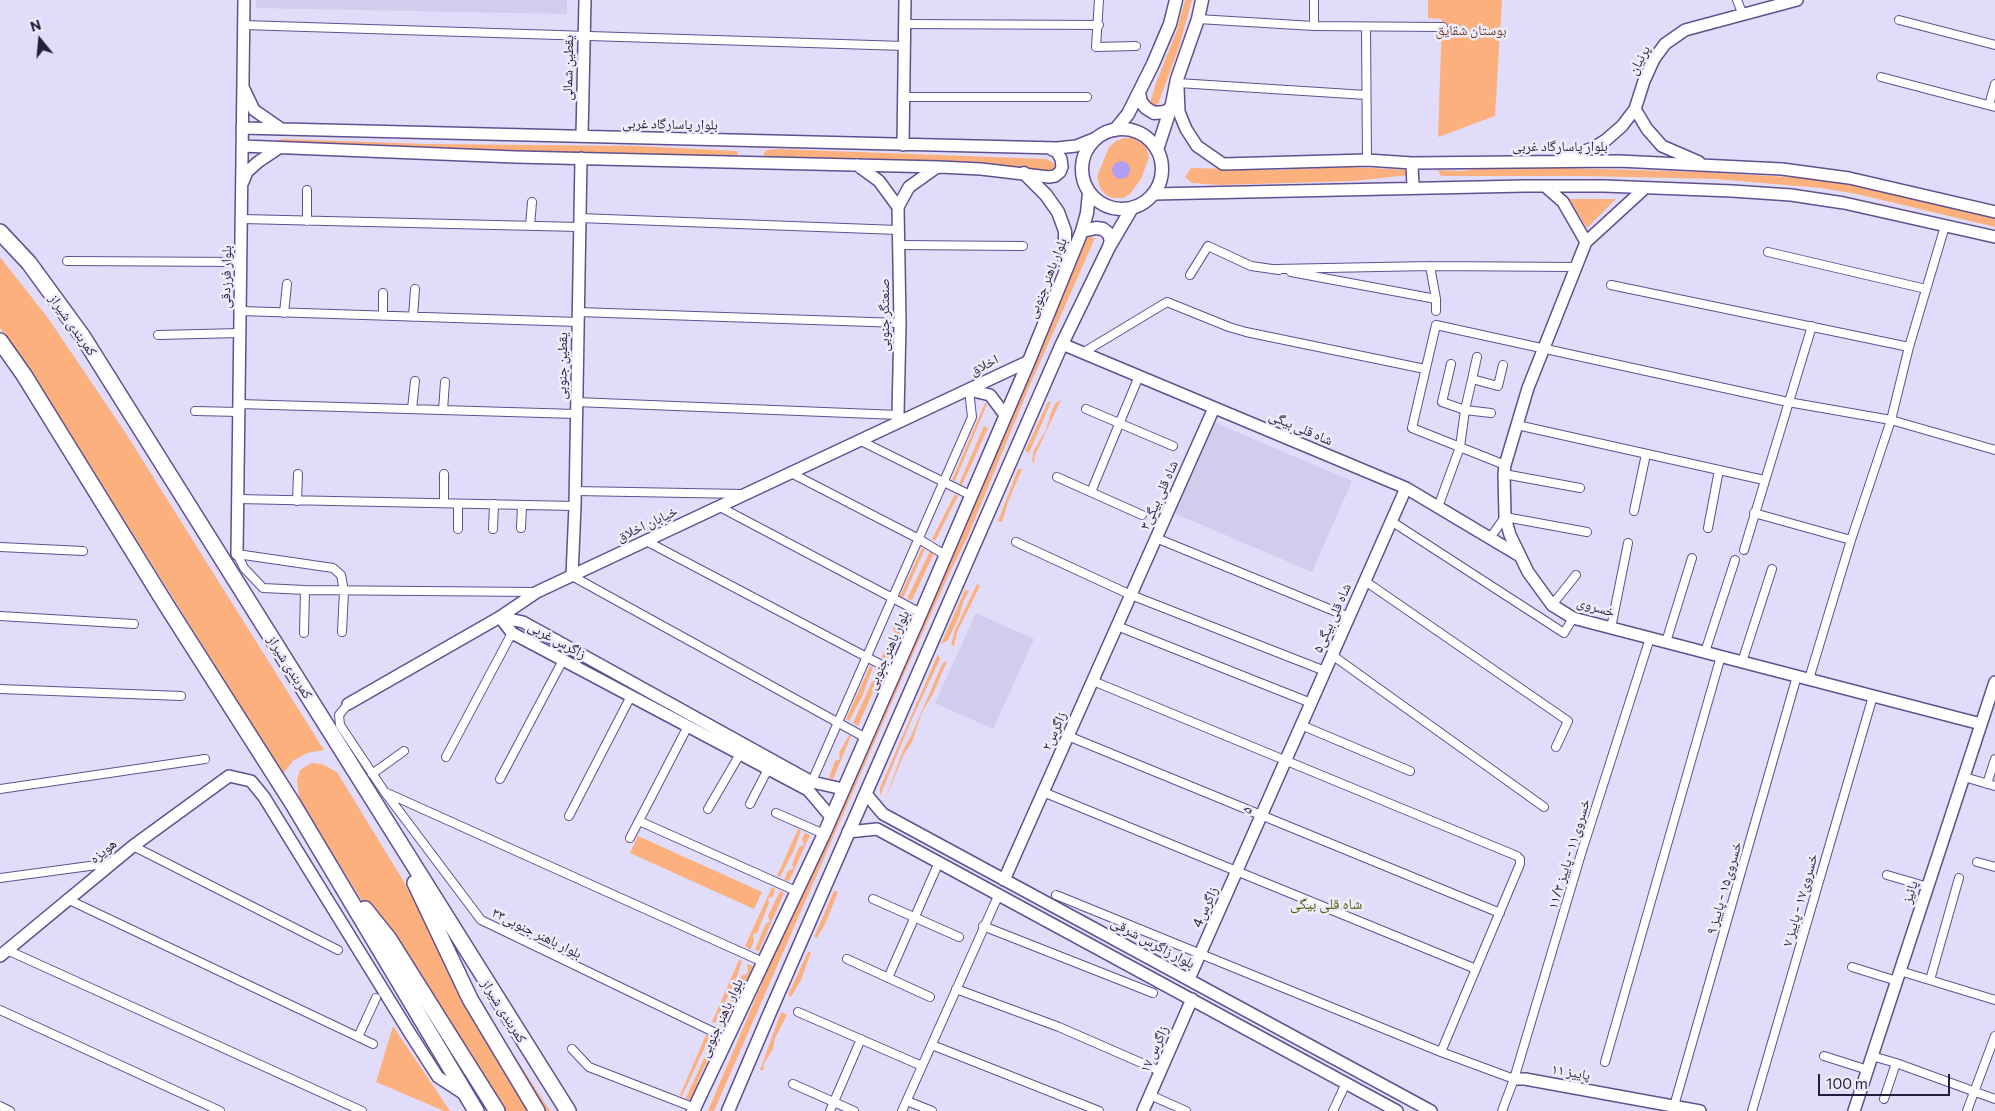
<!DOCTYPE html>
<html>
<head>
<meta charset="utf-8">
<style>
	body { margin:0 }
	#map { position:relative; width:1995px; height:1111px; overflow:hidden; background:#e1dcfa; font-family:Commissioner,sans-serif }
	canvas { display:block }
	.north { position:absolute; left:15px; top:15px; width:50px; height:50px; -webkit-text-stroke:4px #eeecfb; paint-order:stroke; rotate:343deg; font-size:14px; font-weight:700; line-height:20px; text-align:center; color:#251e3a }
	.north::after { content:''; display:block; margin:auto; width:18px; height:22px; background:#251e3a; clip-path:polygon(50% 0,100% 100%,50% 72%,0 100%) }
	.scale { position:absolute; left:1818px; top:1074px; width:132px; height:22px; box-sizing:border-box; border:2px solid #251e3a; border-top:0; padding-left:6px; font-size:15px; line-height:18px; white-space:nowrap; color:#251e3a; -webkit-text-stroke:4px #eeecfb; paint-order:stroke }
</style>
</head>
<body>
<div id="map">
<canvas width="1995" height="1111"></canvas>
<div class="north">N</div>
<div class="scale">100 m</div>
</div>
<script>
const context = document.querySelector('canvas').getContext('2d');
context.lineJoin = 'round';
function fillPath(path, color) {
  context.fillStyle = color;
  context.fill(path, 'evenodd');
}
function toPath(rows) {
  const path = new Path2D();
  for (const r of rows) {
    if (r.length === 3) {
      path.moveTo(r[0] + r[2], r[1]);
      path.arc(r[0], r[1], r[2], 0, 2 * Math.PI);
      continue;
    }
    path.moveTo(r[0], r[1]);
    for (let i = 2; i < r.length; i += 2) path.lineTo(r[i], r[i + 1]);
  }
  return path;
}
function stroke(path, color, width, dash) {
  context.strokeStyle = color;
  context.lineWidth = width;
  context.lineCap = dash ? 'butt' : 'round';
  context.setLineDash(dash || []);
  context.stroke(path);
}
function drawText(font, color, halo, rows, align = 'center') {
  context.font = font + ' Commissioner,"Noto Naskh Arabic",sans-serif';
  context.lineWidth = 5;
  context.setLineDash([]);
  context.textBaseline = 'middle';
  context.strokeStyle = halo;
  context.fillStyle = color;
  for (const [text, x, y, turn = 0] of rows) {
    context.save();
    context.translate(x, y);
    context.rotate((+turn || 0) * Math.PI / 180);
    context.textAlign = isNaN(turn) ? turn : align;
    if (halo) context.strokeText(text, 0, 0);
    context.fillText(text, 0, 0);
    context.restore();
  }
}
fillPath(toPath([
	[256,0,567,0,567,14,256,8],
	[1213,422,1352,481,1312,572,1174,513],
	[976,613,1034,639,993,729,935,703]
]), '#d2cced');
fillPath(toPath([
	[1185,0,1192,0,1179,47,1157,107,1149,106,1156,83,1177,30],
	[1428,0,1502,0,1495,116,1438,137,1442,19,1428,18],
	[1124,138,1132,138,1146,146,1149,157,1141,179,1130,194,1123,198,1113,198,1106,195,1100,188,1097,177,1109,147,1116,141],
	[283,139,427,144,638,146,737,151,738,156,732,158,620,153,522,154,277,144,279,140],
	[778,149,1047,159,1056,165,1055,171,1046,174,764,159,764,153,767,150],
	[1493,166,1701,172,1806,178,1842,183,1898,195,1995,219,1995,227,1857,194,1821,188,1716,179,1584,176,1441,176,1438,170,1463,171],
	[1349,167,1410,170,1409,175,1354,181,1220,185,1192,183,1185,177,1191,168,1273,170],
	[1569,199,1616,199,1587,228],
	[1086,235,1095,238,1030,385,967,538,950,572,908,665,714,1111,708,1111,801,891],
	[0,257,48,318,125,432,324,750,307,753,293,761,283,774,80,449,0,328],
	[1061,400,1035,455,1034,463,1032,461,1034,450,1046,430,1052,410,1056,403],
	[1048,402,1051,402,1029,453,1025,451],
	[985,403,987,404,955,481,952,480],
	[984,426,988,428,962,485,959,484],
	[1018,469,1022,469,1008,502,1002,522,998,521],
	[955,494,958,496,935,541,932,539],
	[922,548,925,549,903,598,900,596],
	[930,551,934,553,912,600,907,599],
	[977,584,980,586,957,632,954,646,951,645,955,630],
	[965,590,969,591,963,602,960,614,948,640,941,644],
	[904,610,910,613,887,660,882,657,889,638,895,633,893,629],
	[938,654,940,659,911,721,880,796,880,788],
	[947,661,933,694,922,712,912,742,904,754,884,802,904,748,911,736,940,669,943,663],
	[870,666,873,667,862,697,849,721,846,719],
	[877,670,882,671,858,726,853,723,872,682,877,679,874,676],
	[849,735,851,736,833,779,829,778,835,761,840,759,839,753],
	[311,763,322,764,337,772,434,931,550,1111,492,1111,299,799,297,780,300,770],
	[798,829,801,831,794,850,780,877,777,876],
	[805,833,810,835,789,881,784,880,788,871,794,868,792,865,799,847,804,845,802,839],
	[638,836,762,892,754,909,630,853],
	[772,887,775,889,773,896,768,899,769,903,757,933,753,934,754,941,750,950,745,946],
	[780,891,784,893,759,951,755,950,765,925,770,921,768,916],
	[834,891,838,892,826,922,817,938,814,937],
	[808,952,811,952,801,980,791,997,788,995],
	[739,960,742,961,733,988,727,991,728,996,715,1023,712,1022],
	[747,964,753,966,724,1030,718,1027,722,1020,726,1019,729,1015,726,1011,742,975,746,975,748,971],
	[781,1012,787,1015,775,1038,773,1049,763,1065,764,1070,760,1070],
	[393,1026,450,1111,444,1111,376,1082],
	[706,1035,710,1036,682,1096,680,1095],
	[713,1038,721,1040,712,1051,698,1080,698,1089,694,1102,686,1098]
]), '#fcb07e');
fillPath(toPath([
	[1121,170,9]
]), '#b29ef6');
const street = toPath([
	[1099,0,1096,47,1136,46],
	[1314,0,1314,26],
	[1737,0,1743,15],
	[1198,19,1314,26,1443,27],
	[1899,20,1995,45],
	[905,24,1099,25],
	[243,25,904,46],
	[1366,27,1367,160],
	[1881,77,1995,107],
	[1178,83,1366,95],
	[904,97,1087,97],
	[1989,105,1995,84],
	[579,218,898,230],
	[242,219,579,227],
	[307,221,307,190],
	[530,226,532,202],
	[898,245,1023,246],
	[1768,252,1926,289],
	[67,261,241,262],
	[1430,266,1436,299,1436,311],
	[1275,269,1430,266,1576,267],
	[1291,272,1436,299],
	[1190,275,1208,246,1251,266,1279,270],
	[1611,285,1909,347],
	[383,293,383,316],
	[241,311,578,322],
	[578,312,900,323],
	[284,313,287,284],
	[413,317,415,289],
	[158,335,240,333],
	[1084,352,1167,302,1229,327,1246,332,1425,369],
	[1451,364,1442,402,1465,410,1491,413],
	[1472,379,1498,386,1503,365],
	[576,402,898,415],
	[239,404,576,414],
	[412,409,415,381],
	[1086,409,1173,446],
	[443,410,445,382],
	[195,411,239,412],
	[1517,425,1764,480],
	[861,441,970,495],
	[1505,465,1412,428,1436,325,1788,402,1891,420,1995,450],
	[791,473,919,539,945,555],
	[1504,474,1580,488],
	[1057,477,1142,515],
	[575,491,743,494],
	[1091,492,1139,376],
	[237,499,575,506],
	[297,501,298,474],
	[444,503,444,474],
	[720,507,921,613],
	[1438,507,1460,447,1465,410,1477,357],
	[1634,511,1646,454],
	[1754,513,1851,540],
	[1391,521,1564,633,1573,618],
	[521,528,522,505],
	[1708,528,1719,470],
	[458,529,458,504],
	[493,529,494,504],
	[1156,538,1349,617],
	[1490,538,1505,517,1587,532],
	[646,541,895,672],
	[1016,542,1131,595,1325,671],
	[0,547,83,551],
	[1744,550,1812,326],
	[237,554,244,568,263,588,305,590,535,592],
	[237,554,333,568,341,575,344,591,342,632],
	[572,576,866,738],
	[1365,581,1568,721,1556,747],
	[1552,605,1576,575],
	[0,616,134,624],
	[1117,626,1311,703],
	[1611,628,1628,543],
	[304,633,305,590],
	[1666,642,1692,558],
	[1705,652,1735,560],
	[1332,655,1544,807],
	[1742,662,1772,569],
	[1809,679,1851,540,1891,420,1909,347,1945,226],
	[1093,681,1517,856,1520,859,1520,864,1441,1052],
	[0,689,181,696],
	[348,704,339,715,340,725,384,791,481,920,728,1039],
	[1301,725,1410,771],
	[1068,736,1500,913],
	[446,757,512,633],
	[372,774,404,751],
	[1964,777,1995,786],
	[500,779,563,660],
	[1987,784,1995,759],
	[810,786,972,417,969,390],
	[0,789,205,759],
	[1043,792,1476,969],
	[387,793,763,962],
	[750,804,768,769],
	[708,809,740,754],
	[776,813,824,834],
	[569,816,631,696],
	[639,821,796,891],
	[630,838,688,726],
	[133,846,338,950],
	[1977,862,1995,867],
	[1887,875,1928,887],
	[0,878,112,863],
	[1056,895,1441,1052,1514,1079],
	[67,899,373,1044],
	[873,899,959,937],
	[983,926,1153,993],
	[7,950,362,1111],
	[847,959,930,997],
	[1852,967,1897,981],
	[1900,971,1995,1000],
	[888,978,939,862],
	[1930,980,1959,878],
	[956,989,1059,1027,1160,1071],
	[0,1010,220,1111],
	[798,1012,922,1066],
	[358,1037,376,998],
	[932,1045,1099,1111],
	[572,1049,589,1067,695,1108],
	[1824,1056,1868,1070],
	[1872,1056,1896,1063,1995,1099],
	[1605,1062,1721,656],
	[793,1084,854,1111],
	[1150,1095,1186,1111],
	[1884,1099,1896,1063],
	[907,1101,932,1111],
	[0,1106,10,1111],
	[1674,1106,1797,676],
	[830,1111,861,1039],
	[902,1111,999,894],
	[1333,1111,1346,1083],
	[1502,1111,1514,1079,1581,854,1650,638],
	[1752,1111,1873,696],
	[1967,1111,1995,1036]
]);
const secondary = toPath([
	[1178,88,1179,112,1186,129,1197,146,1223,164,1367,160,1412,163,1619,161,1782,169,1849,178,1995,212],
	[244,89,254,110,280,128],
	[1635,109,1647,129,1662,146,1699,162],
	[242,128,1057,148,1076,146,1096,138],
	[582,136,585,0],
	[903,145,905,0],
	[242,146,515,157,939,167,981,169,1049,177,1055,176,1060,172,1062,167,1061,159,1057,152,1049,148],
	[1564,158,1593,148,1606,140,1622,126,1635,109,1644,81,1654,59,1665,44,1685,30,1797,0],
	[1412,163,1413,187],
	[857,165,879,181,898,207],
	[243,182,247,172,258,162,279,148],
	[1546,187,1563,202,1586,242],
	[1645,188,1586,242,1528,388,1505,465,1504,474,1505,517,1510,535,1528,572,1552,605,1573,618,1981,724],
	[1153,194,1525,186,1604,186,1732,191,1791,195,1844,203,1995,237],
	[1062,344,1406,488,1520,556],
	[969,390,990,395,1005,415],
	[901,421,898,415,900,323,898,207,909,187,937,167],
	[237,554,244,0],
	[572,576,575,506,581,158],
	[500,617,512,633,808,790,831,817],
	[500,617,523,622,812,782,843,789],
	[348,704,500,617,537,592,1029,361],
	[866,794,883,814,1431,1111],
	[848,832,877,829,1397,1111],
	[1004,880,1214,408],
	[0,956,133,846,229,776,251,781,264,797,411,1035,438,1077,464,1094],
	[1189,979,1406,488],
	[1514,1079,1525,1079,1700,1111],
	[1143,1111,1192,999],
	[1854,1111,1995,682]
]);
const primary = toPath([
	[1139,93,1141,102,1146,108,1154,113,1165,112,1170,109],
	[1122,169,40],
	[1115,130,1128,114,1153,64,1170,24,1176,0],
	[1157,150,1172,104,1177,79,1198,19,1202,0],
	[1024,173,1046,195,1058,212,1065,231,1065,267],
	[1082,231,1096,228,1103,229,1108,233,1111,240,1109,247],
	[693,1111,824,834,921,613,1029,361,1082,231,1087,213,1089,193],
	[728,1111,768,1017,1062,344,1109,247,1132,208]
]);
const highway = toPath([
	[0,232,29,263,83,337,568,1111],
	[0,341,24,375,165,603,293,804,476,1111],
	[415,883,470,999,537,1111],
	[365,909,389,939,497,1111]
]);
stroke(street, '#605090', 10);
stroke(secondary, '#605090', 14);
stroke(primary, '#605090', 15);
stroke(highway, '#605090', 18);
stroke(street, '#fff', 8);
stroke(secondary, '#fff', 11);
stroke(primary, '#fff', 12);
stroke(highway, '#fff', 15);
drawText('14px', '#693e20', '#eeecfb', [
	["بوستان شقایق",1471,30]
]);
drawText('14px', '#251e3a', '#eeecfb', [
	["پرنیان",1639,60,-62],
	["یقطین شمالی",568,68,-89],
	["بلوار پاسارگاد غربی",670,124,1],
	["بلوار پاسارگاد غربی",1560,146],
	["بلوار فرزدقی",226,277,-89],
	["بلوار باهنر جنوبی",1047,278,-68],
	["صنعتگر جنوبی",884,315,-90],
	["کمربندی شیراز",73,325,55],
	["اخلاق",984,365,-26],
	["یقطین جنوبی",562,366,-89],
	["شاه قلی بیگی",1301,428,23],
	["شاه قلی بیگی۳",1159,495,-66],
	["خیابان اخلاق",647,524,-25],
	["خسروى",1596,607,17],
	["شاه قلی بیگی۵",1332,618,-66],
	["زاگرس غربی",557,640,28],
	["بلوار باهنر جنوبی",888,650,-66],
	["کمربندی شیراز",290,667,58],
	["زاگرس۲",1054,731,-66],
	["۵",1247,810,-66],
	["هویزه",103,851,-39],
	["خسروى۱۱ - پاییز ۱۱/۳",1569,854,-73],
	["خسروى۱۵ - پاییز ۹",1724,888,-74],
	["پائیز",1910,892,-72],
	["خسروى۱۷ - پاییز ۷",1800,900,-74],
	["زاگرس4",1205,907,-66],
	["بلوار باهنر جنوبی۳۳",537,933,26],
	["بلوار زاگرس شرقی",1153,943,28],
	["کمربندی شیراز",504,1011,58],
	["بلوار باهنر جنوبی",721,1018,-65],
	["زاگرس ۱۷",1154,1049,-66],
	["پاییز ۱۱",1571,1072,10]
]);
drawText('15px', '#585d07', '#eeecfb', [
	["شاه قلی بیگی",1326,904]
]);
</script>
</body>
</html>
